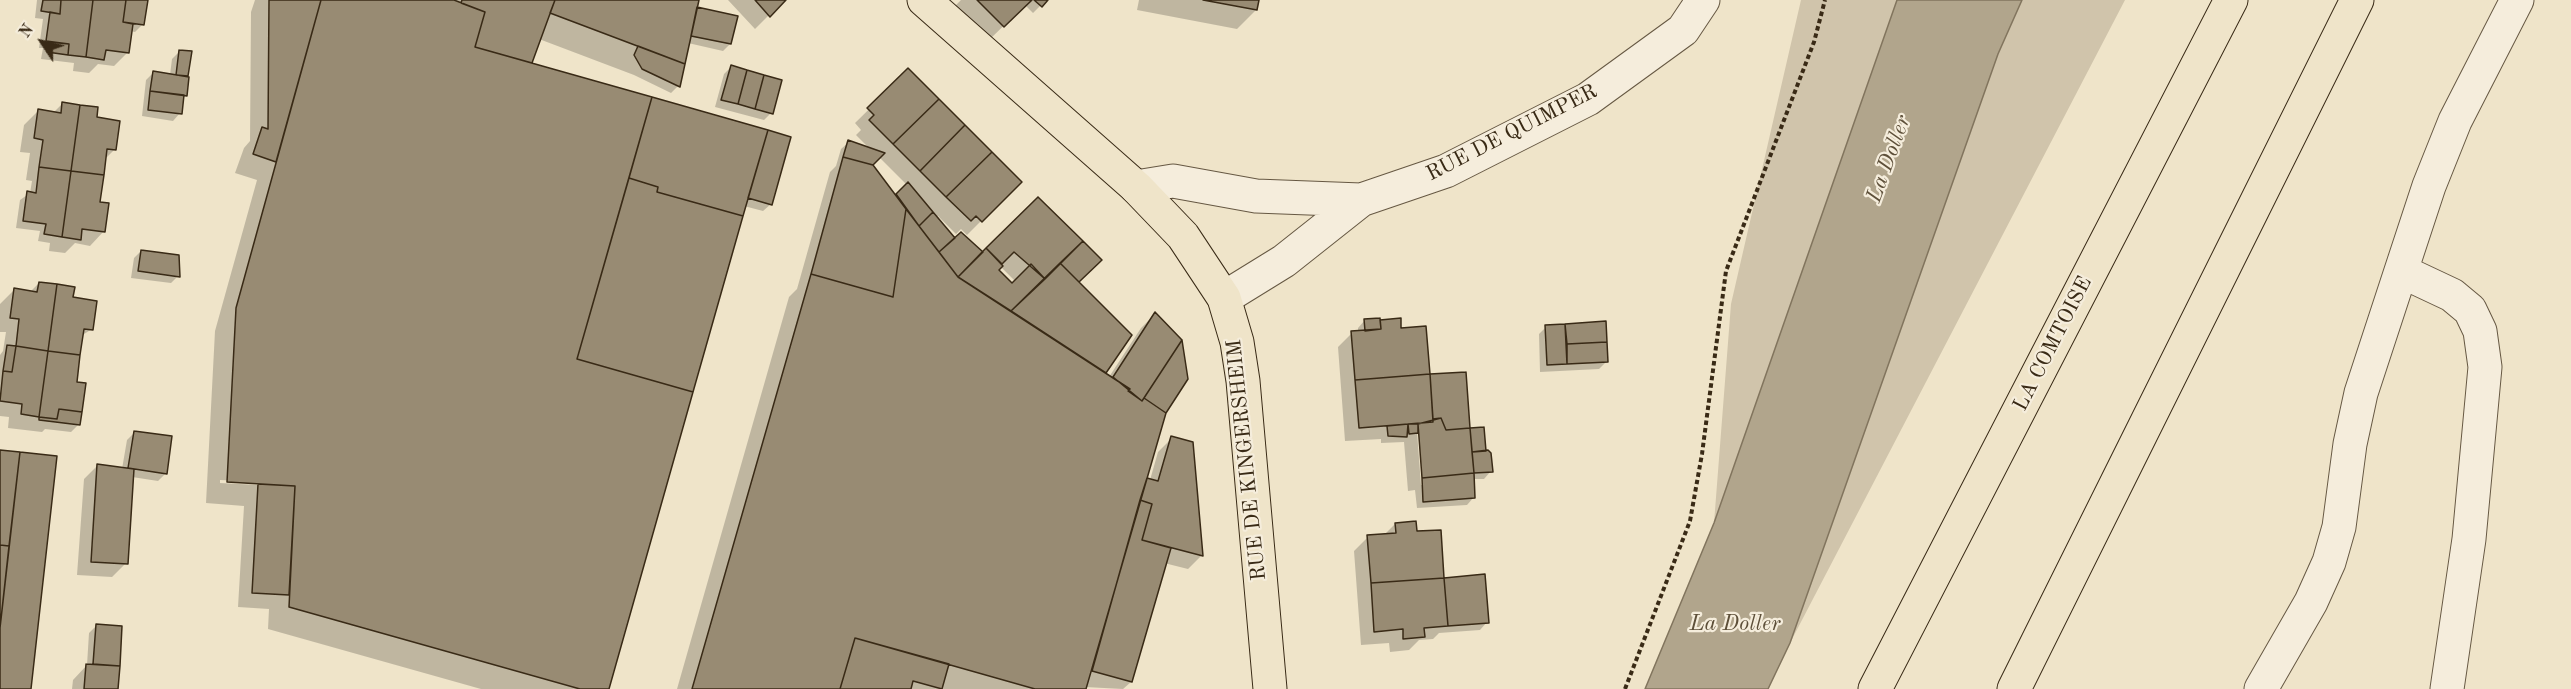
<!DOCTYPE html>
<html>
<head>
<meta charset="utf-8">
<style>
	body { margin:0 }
	#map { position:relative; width:2571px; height:689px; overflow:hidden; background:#efe4c9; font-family:"Old Standard TT",serif }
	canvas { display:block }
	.north { position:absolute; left:12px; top:12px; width:60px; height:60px; -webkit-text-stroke:4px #f5eddc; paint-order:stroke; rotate:305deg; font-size:16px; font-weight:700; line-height:24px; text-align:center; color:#392a16 }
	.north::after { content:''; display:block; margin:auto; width:21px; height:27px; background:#392a16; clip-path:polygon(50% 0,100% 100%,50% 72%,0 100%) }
</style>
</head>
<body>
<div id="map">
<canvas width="2571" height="689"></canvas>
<div class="north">N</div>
</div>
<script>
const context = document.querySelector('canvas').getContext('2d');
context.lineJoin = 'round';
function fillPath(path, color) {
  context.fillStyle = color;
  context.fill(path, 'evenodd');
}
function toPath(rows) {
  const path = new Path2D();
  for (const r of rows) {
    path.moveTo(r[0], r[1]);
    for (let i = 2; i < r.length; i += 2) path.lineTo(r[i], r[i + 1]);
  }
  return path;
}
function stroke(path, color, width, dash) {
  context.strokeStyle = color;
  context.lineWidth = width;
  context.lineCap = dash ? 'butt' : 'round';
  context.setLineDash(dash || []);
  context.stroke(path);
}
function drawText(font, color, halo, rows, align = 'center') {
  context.font = font + ' "Old Standard TT",serif';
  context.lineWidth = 4.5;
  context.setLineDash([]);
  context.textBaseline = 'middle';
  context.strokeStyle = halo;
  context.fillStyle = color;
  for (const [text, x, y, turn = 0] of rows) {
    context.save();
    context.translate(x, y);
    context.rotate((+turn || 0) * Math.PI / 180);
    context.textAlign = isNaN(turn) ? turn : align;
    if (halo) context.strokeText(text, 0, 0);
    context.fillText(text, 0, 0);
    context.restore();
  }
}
fillPath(toPath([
	[1801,0,1897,0,1714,523,1731,304],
	[2022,0,2125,0,1790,643,1998,54]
]), '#d0c4ab');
const water = toPath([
	[1897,0,2022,0,1998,54,1790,643,1768,689,1645,689,1714,523,1897,0]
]);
fillPath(water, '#b1a58c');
stroke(water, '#81745d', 1.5);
fillPath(toPath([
	[37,0,146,0,143,24,135,32,130,31,128,52,114,66,98,64,89,73,73,71,74,63,41,59,43,48,39,48,43,19,35,18],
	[255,0,697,0,695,8,730,44,723,51,688,43,678,86,671,93,634,75,539,39,530,64,652,98,771,204,763,211,744,206,607,689,481,689,268,629,269,609,238,607,244,506,206,503,215,331,257,180,235,173,244,148,250,141,251,12],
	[220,480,262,482,259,485,220,483],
	[728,0,784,0,755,29],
	[961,0,1046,0,1033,13,1025,5,989,40,955,6],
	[1139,0,1258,0,1256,10,1237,29,1137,10],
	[180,51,190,52,186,95,182,99,180,113,173,121,142,116,146,80,153,73,170,75,172,59],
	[731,67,771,113,764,120,715,107,724,74],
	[908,71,1020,182,967,235,961,229,956,234,938,216,936,218,955,240,961,234,982,254,1038,199,1099,260,1077,282,1130,335,1104,374,1109,377,1141,328,1155,314,1181,341,1186,379,1165,412,1145,479,1150,480,1158,452,1172,438,1192,443,1201,556,1188,569,1164,563,1131,682,1123,689,1085,687,1085,689,677,689,789,297,797,289,830,172,836,166,841,149,849,142,871,150,856,135,861,130,855,123],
	[879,157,907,185,895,197,871,165],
	[980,253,982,255,956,278,956,276],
	[1067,254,1070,256,1056,270,1054,267],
	[1000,266,1016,282,1012,286,997,270],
	[62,104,95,119,115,149,104,160,98,203,104,231,90,246,75,243,65,253,49,251,50,243,38,241,40,231,16,228,20,200,30,193,32,181,26,180,30,153,20,152,24,125,38,111,53,113],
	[141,251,178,276,171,283,131,278,134,258],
	[39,283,72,299,92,329,81,336,75,383,78,425,71,432,45,429,42,432,8,428,9,417,0,416,0,355,3,351,6,332,0,332,0,304,14,290,30,292],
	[1365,320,1400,329,1428,377,1430,375,1484,452,1491,471,1484,479,1473,479,1474,497,1467,505,1417,508,1415,490,1408,491,1404,442,1381,443,1381,439,1345,441,1338,347,1352,333,1358,332,1358,328],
	[1417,432,1420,432,1424,485,1421,485],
	[1604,323,1606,362,1599,369,1540,372,1539,334,1546,327],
	[135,432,170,438,165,474,158,481,132,477,126,563,112,577,77,575,84,479,98,465,122,469,127,440],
	[0,451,55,457,29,689,0,689],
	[1395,524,1416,533,1443,579,1487,622,1480,630,1439,633,1433,639,1419,640,1409,650,1390,652,1389,643,1361,645,1354,551,1368,537,1384,535],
	[96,626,121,628,117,689,72,689,73,680,87,665,89,633]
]), '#0003');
const building = toPath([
	[43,0,61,0,60,14,41,11,43,0],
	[61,0,93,0,86,57,68,55,69,44,46,41,50,12,60,14,61,0],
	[93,0,126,0,123,22,133,24,129,53,106,50,104,60,86,57,93,0],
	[126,0,148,0,144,25,123,22,126,0],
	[269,0,321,0,276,162,253,154,262,127,268,129,269,0],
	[321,0,454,0,485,12,475,47,652,97,577,359,693,392,609,689,580,689,289,607,295,486,227,482,236,308,321,0],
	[462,0,555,0,532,63,475,47,485,12,461,3,462,0],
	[555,0,699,0,685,64,550,13,555,0],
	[755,0,786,0,770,17,755,0],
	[977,0,1032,0,1004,27,977,0],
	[1034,0,1048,0,1042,7,1034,0],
	[1203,0,1259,0,1257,10,1203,0],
	[697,7,738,16,731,44,691,36,697,7],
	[49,42,69,44,68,55,47,52,49,42],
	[638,46,685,64,680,87,642,69,634,55,638,46],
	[179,50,192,51,188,76,176,75,179,50],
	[731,65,747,70,738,104,721,100,731,65],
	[908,68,939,99,893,144,869,120,874,115,867,108,908,68],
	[747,70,764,75,755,109,738,104,747,70],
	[153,71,189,77,187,96,150,91,153,71],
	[764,75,782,80,773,114,755,109,764,75],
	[150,91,184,95,182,114,148,110,150,91],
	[652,97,768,130,743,216,657,192,658,187,629,178,652,97],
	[939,99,965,125,920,171,893,144,939,99],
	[62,102,80,105,71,171,39,167,43,140,34,138,38,109,61,113,62,102],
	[80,105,98,107,97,117,120,121,116,150,107,149,104,175,71,171,80,105],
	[965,125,992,152,946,197,920,171,965,125],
	[768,130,791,137,772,205,748,198,768,130],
	[848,140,885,153,873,165,843,157,848,140],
	[992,152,1022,182,982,222,976,216,971,221,946,197,992,152],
	[843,157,873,165,906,209,893,297,811,274,843,157],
	[39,167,71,171,62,237,44,234,46,224,23,221,27,191,36,193,39,167],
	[71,171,104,175,100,202,109,203,105,232,82,229,81,240,62,237,71,171],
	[629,178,658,187,657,192,743,216,693,392,577,359,629,178],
	[908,182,933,212,919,226,896,194,908,182],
	[1038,197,1083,241,1045,279,1014,252,1002,264,986,248,1038,197],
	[906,209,958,277,1130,389,1128,391,1142,401,1144,398,1166,413,1086,689,1035,689,855,638,840,689,692,689,811,274,893,297,906,209],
	[933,212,955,238,939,252,919,226,933,212],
	[961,232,983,252,958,277,939,252,961,232],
	[1083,241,1102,260,1079,282,1060,263,1083,241],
	[986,248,1003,266,999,270,1012,283,1031,264,1045,279,1011,311,958,277,986,248],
	[141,250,179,255,180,277,138,271,141,250],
	[1060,263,1132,335,1106,373,1011,311,1060,263],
	[39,282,57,284,48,351,16,346,19,319,10,318,14,288,37,292,39,282],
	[57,284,75,287,73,297,97,301,93,330,84,329,80,355,48,351,57,284],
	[1155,312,1182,340,1142,401,1113,377,1155,312],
	[1380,318,1381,329,1365,331,1364,319,1380,318],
	[1401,318,1401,328,1426,326,1430,374,1355,380,1351,331,1381,329,1380,320,1401,318],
	[1606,321,1607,342,1567,344,1565,324,1606,321],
	[1565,324,1567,364,1547,365,1545,325,1565,324],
	[1182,340,1188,379,1166,413,1144,398,1182,340],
	[1607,342,1608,362,1567,364,1567,344,1607,342],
	[7,345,16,346,12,372,3,371,7,345],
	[16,346,48,351,39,417,21,414,22,404,0,401,3,371,12,372,16,346],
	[48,351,80,355,77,382,86,383,82,412,59,409,57,419,39,417,48,351],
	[1466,372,1470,428,1446,430,1441,418,1433,419,1430,374,1466,372],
	[1430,374,1433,422,1359,428,1355,380,1430,374],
	[59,409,82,412,80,425,39,420,39,417,57,419,59,409],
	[1441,418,1446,430,1470,428,1474,473,1422,478,1418,424,1441,418],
	[1408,424,1418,424,1418,433,1409,434,1408,424],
	[1408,424,1407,437,1388,436,1387,426,1408,424],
	[1484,427,1486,451,1472,452,1470,428,1484,427],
	[134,431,172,436,167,474,128,468,134,431],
	[1171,436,1193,442,1203,556,1142,540,1152,504,1140,500,1147,478,1158,481,1171,436],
	[0,450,20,452,9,546,0,545,0,450],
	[1488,450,1491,453,1493,472,1474,473,1472,452,1488,450],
	[20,452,57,456,31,689,0,689,0,628,20,452],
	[97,464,134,469,128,564,91,562,97,464],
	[1474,473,1475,498,1423,502,1422,478,1474,473],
	[258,484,295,486,289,595,252,593,258,484],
	[1140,500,1152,504,1142,540,1171,548,1132,682,1092,671,1140,500],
	[1416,521,1417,531,1441,530,1444,578,1371,583,1367,535,1396,533,1395,523,1416,521],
	[0,545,9,546,0,628,0,545],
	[1485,574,1489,623,1448,626,1444,578,1485,574],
	[1444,578,1448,626,1424,628,1425,637,1403,639,1403,629,1374,632,1371,583,1444,578],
	[96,624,122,626,120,666,93,664,96,624],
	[855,638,949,664,942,689,913,681,911,689,840,689,855,638],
	[86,664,120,666,118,689,84,689,86,664]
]);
fillPath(building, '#988b73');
stroke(building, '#392a16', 1.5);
const minor = toPath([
	[1136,187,1173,181,1256,196,1361,200],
	[2401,271,2429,186,2455,121,2517,0],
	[1224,298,1284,261,1361,200,1446,171,1588,99,1683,30,1703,0],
	[2261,689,2311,602,2329,562,2339,527,2350,444,2361,393,2401,271,2452,295,2470,310,2480,331,2485,367,2469,539,2447,689]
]);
const major = toPath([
	[924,0,1136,187,1183,236,1224,298,1237,342,1243,381,1270,689]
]);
const highway = toPath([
	[1875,689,2231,0],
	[2014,689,2357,0]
]);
stroke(minor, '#665843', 35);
stroke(major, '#392a16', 35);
stroke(highway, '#392a16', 35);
stroke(toPath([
	[1625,689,1690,521,1702,454,1726,271,1814,42,1825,0]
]), '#392a16', 4, [4.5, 3]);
stroke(minor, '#f5eddc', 33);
stroke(major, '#efe4c9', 33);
stroke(highway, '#efe4c9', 33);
drawText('21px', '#392a16', '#f5eddc', [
	["RUE DE QUIMPER",1512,133,-27],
	["LA COMTOISE",2053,344,-63],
	["RUE DE KINGERSHEIM",1247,460,-96]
]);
drawText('italic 22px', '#5d4f39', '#f5eddc', [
	["La Doller",1889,159,-70],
	["La Doller",1735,624]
]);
</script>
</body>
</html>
